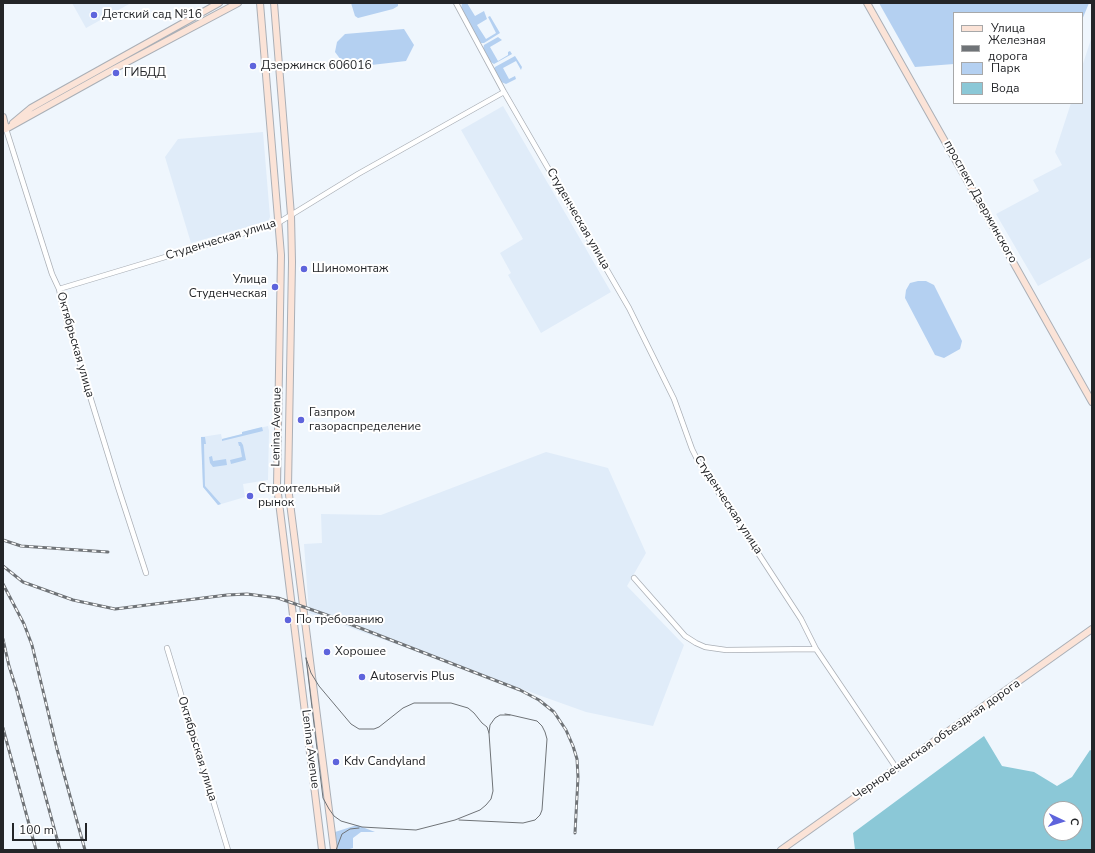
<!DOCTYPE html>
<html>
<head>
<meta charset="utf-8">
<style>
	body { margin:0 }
	#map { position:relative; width:1095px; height:853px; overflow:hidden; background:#eff6fd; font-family:"Nunito Sans",sans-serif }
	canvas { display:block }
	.frame { position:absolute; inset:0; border:4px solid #232528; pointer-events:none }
	.legend { position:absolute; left:953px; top:12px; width:130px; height:92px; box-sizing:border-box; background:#fff; border:1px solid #a7a8a9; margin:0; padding:5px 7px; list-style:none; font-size:12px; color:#232528 }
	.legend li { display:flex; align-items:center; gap:8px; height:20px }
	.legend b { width:20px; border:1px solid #a7a8a9 }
	.north { position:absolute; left:1043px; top:801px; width:40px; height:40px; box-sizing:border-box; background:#fff; border:1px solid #a7a8a9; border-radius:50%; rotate:94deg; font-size:11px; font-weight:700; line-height:16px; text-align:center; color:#232528 }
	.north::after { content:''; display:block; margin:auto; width:14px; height:18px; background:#5e64dc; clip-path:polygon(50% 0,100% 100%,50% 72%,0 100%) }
	.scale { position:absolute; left:12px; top:823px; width:75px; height:18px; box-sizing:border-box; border:2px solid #232528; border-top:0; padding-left:5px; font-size:12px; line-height:14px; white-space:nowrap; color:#232528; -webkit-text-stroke:3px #fff; paint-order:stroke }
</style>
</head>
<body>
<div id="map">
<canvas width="1095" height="853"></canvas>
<div class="frame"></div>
<ul class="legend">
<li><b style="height:5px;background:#fbe3d7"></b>Улица</li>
<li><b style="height:5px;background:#6f7377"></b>Железная дорога</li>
<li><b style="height:11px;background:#b4d0f1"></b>Парк</li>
<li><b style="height:11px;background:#8bc8d7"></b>Вода</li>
</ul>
<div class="north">С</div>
<div class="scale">100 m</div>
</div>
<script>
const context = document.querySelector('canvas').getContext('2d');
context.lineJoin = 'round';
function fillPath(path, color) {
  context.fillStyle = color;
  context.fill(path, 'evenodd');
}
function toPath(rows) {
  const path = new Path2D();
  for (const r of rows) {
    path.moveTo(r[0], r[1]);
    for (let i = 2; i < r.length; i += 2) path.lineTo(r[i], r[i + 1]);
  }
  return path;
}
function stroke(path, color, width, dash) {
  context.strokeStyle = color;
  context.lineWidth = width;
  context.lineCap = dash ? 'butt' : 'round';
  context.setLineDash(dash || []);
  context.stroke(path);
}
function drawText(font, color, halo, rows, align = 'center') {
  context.font = font + ' "Nunito Sans",sans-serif';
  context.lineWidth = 4;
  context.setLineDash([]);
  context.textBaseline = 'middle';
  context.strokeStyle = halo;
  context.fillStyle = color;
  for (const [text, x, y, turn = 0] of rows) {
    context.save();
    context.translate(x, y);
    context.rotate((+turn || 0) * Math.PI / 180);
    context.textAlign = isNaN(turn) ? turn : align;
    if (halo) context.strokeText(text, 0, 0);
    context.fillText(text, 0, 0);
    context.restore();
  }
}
fillPath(toPath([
	[72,3,131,3,86,28],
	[1092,36,1092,257,1038,286,996,214,1039,191,1033,180,1062,165,1055,152,1071,103,1082,103,1082,67],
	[503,106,611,292,541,333,508,275,511,273,500,253,523,239,461,130],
	[263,132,270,217,268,221,191,243,165,157,178,139],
	[268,426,269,431,268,480,243,484,245,497,218,505,203,487,201,437,221,434,222,439,242,434,242,432],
	[546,452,608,468,646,553,627,586,684,645,653,726,586,712,309,613,304,544,322,543,321,514,381,515]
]), '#e0ecf9');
fillPath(toPath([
	[351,3,398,3,398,6,393,9,358,18,355,16],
	[462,3,467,3,475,16,484,11,487,19,477,25,486,39,496,33,488,17,490,16,500,33,484,43,481,43,473,32,461,9],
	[879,3,1089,3,1082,20,1082,13,954,13,954,64,915,67],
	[404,29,414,45,406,61,354,67,347,66,341,60,335,52,337,42,345,34],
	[498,37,502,40,490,47,498,61,508,55,508,52,510,51,512,54,494,64,489,61,483,49,484,45],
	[515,56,522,67,521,70,516,61,503,68,509,79,515,76,516,79,506,84,501,82,494,69,495,67],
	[918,281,926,281,934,285,962,341,960,349,944,358,935,355,905,298,906,290,910,283],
	[262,427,263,431,222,441,222,439,242,434,242,432],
	[201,437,205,437,206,444,204,444,205,486,221,504,218,505,203,487],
	[238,442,241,442,243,445,246,460,231,464,230,460,242,457,240,446,239,446],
	[212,456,213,461,226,459,227,465,213,467,210,463,209,457],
	[357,825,375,832,361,832,353,838,353,848,346,850,340,850,336,847,335,832]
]), '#b4d0f1');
fillPath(toPath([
	[984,736,1002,766,1034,772,1057,786,1072,777,1090,750,1092,751,1092,850,855,850,853,833],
	[1051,809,1075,809,1075,833,1051,833]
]), '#8bc8d7');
const street = toPath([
	[456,3,504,92,629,308,674,399,692,449,698,461,801,619,816,649,897,769],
	[6,129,52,274,59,289,64,312,118,487,146,573],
	[59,289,278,223,358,174,504,92],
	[634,578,685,636,696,643,705,647,726,650,816,649],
	[167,648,228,850]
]);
const secondary = toPath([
	[260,3,281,255,277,486,322,850],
	[274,3,291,215,292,262,288,487,334,850],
	[867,3,1092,402],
	[3,117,6,129],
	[13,123,31,108,54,95,219,3],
	[6,129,114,69,238,3],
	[781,850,1092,629]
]);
stroke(street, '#aaafb6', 6);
stroke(secondary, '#aaafb6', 8);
stroke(street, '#fff', 4.5);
stroke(secondary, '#fbe3d7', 6);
stroke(toPath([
	[306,658,311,673,319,686,351,724,359,729,374,729,379,727,403,708,414,703,451,703,468,708,474,713,482,723,487,727,489,733,493,791,491,799,486,805,480,810,455,820,416,830,362,827,341,821,334,816,329,809,323,798,306,658],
	[489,733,490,725,495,718,500,715,510,715],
	[459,820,523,823,535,820,540,815,542,810,547,739,545,732,542,726,537,721,511,715,505,714],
	[336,850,342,834,350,829,359,828]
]), '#6f7377', 1);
const rail = toPath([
	[3,540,21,546,108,552],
	[3,566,23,582,73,600,115,609,227,595,247,594,278,598,324,614,520,690,539,700,554,712,566,730,573,746,577,759,578,777,575,833],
	[3,584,24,624,32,645,57,749,85,850],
	[3,639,9,666,17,691,60,850],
	[3,728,36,850]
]);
stroke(rail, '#6f7377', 3);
stroke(rail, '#fff', 1.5, [4.5]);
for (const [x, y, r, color] of [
	[94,15,4,"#5e64dc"],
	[253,66,4,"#5e64dc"],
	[116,73,4,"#5e64dc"],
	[304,269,4,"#5e64dc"],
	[275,287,4,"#5e64dc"],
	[301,420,4,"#5e64dc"],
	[250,496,4,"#5e64dc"],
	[288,620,4,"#5e64dc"],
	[327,652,4,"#5e64dc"],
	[362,677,4,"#5e64dc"],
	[336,762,4,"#5e64dc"]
]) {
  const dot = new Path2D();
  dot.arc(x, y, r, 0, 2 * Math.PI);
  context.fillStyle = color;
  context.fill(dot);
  stroke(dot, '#fff', 1.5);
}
drawText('12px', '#232528', '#fff', [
	["Детский сад №16",102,15],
	["Дзержинск 606016",261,66],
	["ГИБДД",124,73],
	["Шиномонтаж",312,269],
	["Улица",267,280,"right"],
	["Студенческая",267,294,"right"],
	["Газпром",309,413],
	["газораспределение",309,427],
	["Строительный",258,489],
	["рынок",258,503],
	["По требованию",296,620],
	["Хорошее",335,652],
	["Autoservis Plus",370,677],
	["Kdv Candyland",344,762]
], 'left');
drawText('12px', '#232528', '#fff', [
	["проспект Дзержинского",980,202,61],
	["Студенческая улица",578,219,60],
	["Студенческая улица",221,240,-17],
	["Октябрьская улица",75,345,74],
	["Lenina Avenue",277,427,-89],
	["Студенческая улица",728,505,57],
	["Чернореченская объездная дорога",937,740,-35],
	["Октябрьская улица",197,749,73],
	["Lenina Avenue",310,749,83]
]);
</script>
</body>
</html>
